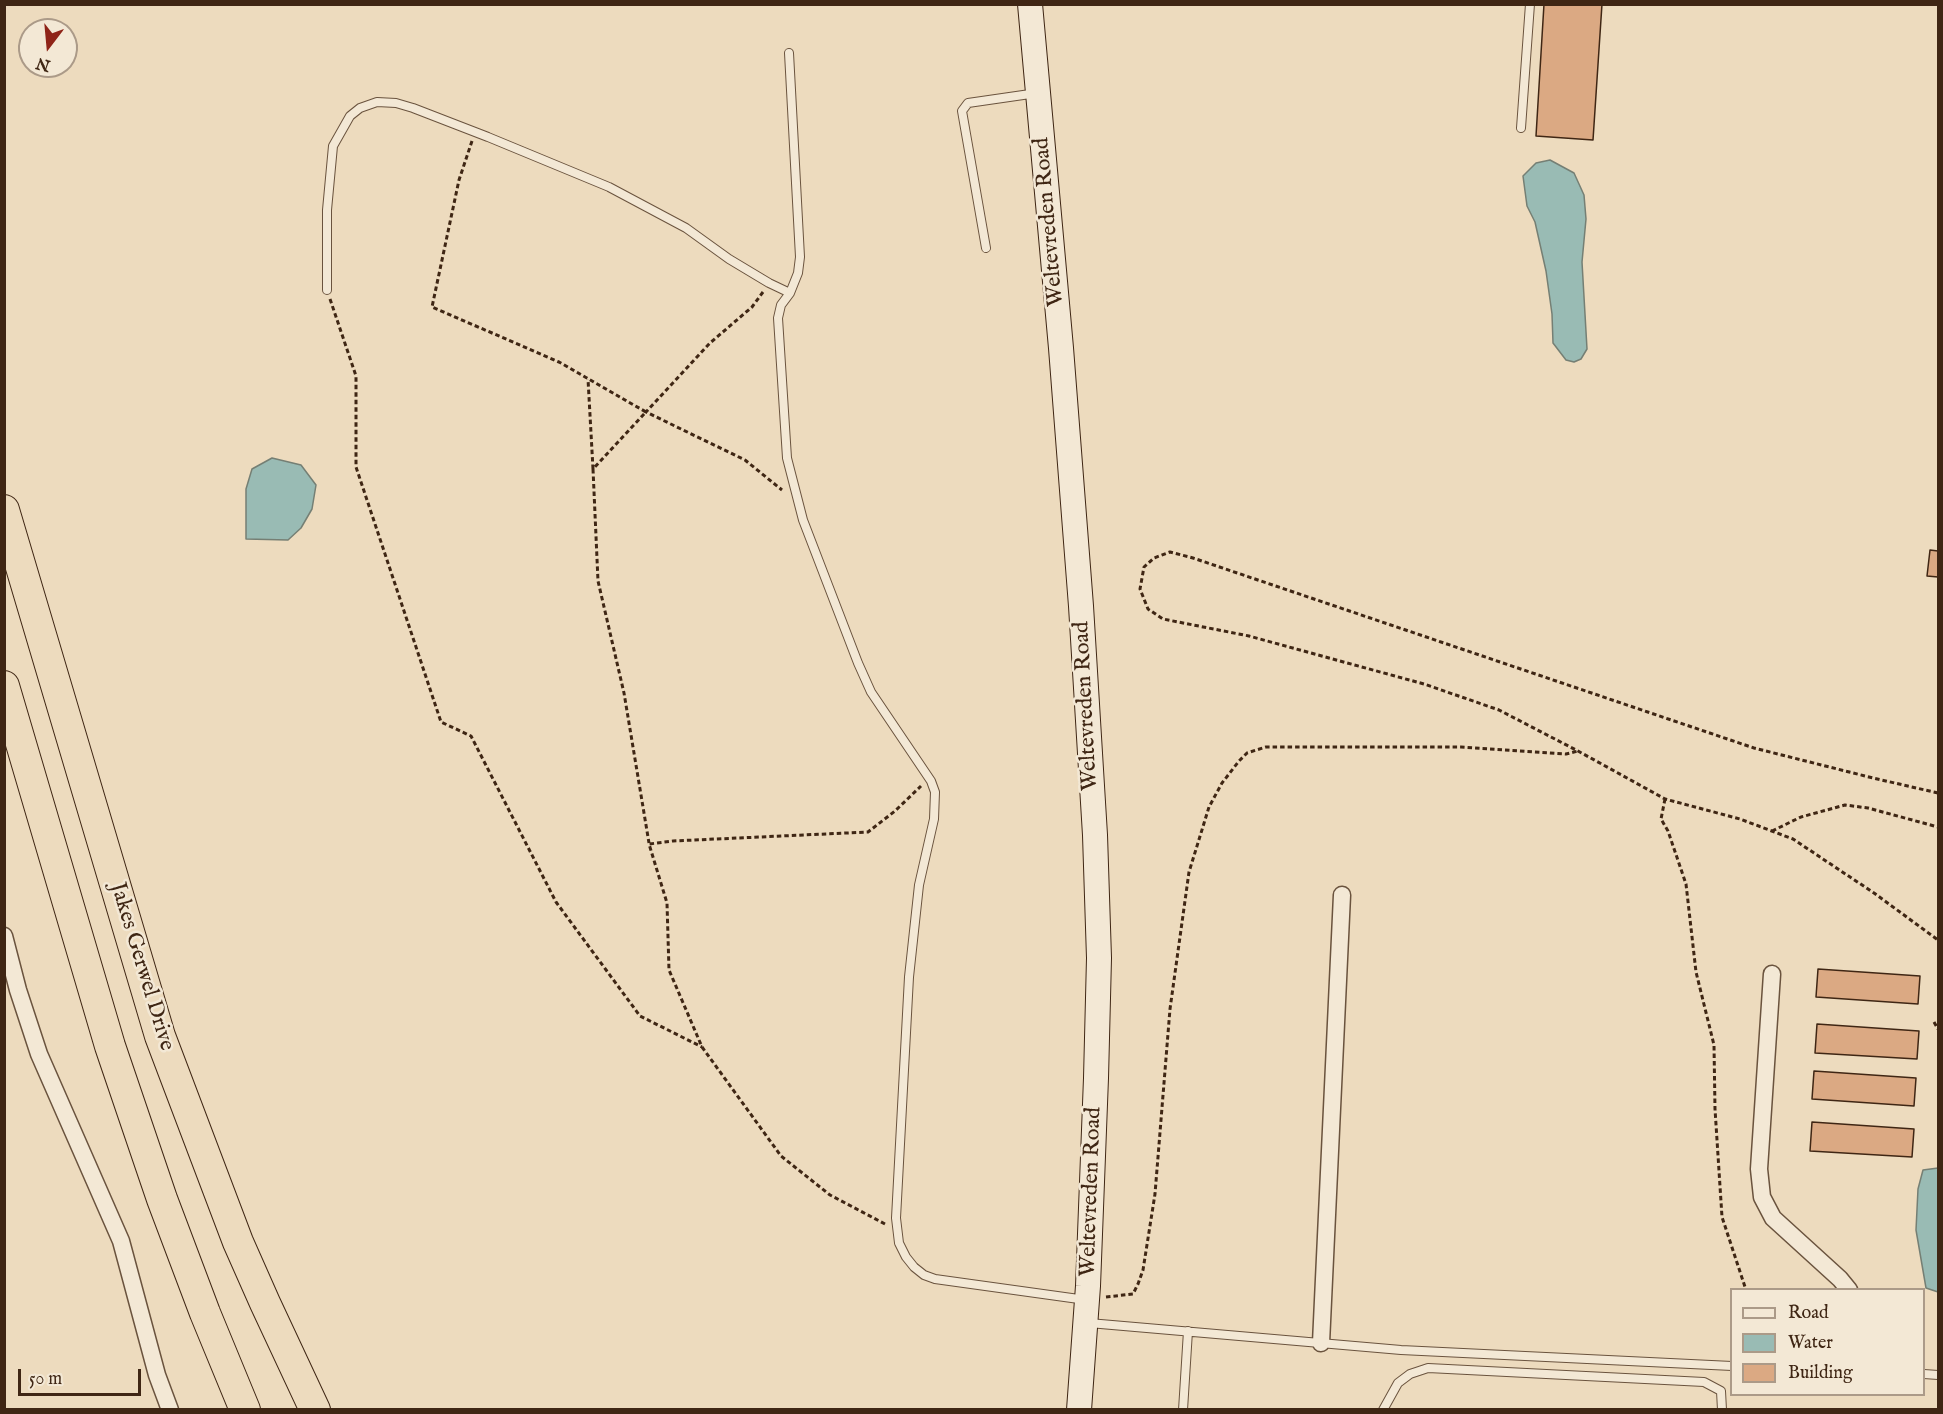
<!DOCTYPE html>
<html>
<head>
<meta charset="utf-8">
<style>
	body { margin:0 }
	#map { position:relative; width:1943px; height:1414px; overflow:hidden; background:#eddbbe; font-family:"IM FELL English",serif }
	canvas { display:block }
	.frame { position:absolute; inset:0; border:6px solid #3f2614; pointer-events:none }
	.legend { position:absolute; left:1730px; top:1288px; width:195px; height:108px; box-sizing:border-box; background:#f3e8d5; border:2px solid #ab9a88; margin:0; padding:8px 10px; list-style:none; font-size:18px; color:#3f2614 }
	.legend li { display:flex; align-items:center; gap:12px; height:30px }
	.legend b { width:30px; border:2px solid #ab9a88 }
	.north { position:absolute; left:18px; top:18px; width:60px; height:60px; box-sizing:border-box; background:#f3e8d5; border:2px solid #ab9a88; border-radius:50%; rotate:196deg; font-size:16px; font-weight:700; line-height:24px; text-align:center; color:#3f2614 }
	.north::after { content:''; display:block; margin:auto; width:21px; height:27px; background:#8f2418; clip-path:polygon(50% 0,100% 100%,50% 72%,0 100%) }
	.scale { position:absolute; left:18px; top:1369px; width:123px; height:27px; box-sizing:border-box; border:3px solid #3f2614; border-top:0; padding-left:8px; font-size:18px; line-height:21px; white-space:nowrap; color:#3f2614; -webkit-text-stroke:4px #f3e8d5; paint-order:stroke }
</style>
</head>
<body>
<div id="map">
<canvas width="1943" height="1414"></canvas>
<div class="frame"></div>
<ul class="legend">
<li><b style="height:8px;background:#f3e8d5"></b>Road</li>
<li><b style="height:16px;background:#99bbb4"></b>Water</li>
<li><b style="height:16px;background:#dba983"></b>Building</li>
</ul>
<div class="north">N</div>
<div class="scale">50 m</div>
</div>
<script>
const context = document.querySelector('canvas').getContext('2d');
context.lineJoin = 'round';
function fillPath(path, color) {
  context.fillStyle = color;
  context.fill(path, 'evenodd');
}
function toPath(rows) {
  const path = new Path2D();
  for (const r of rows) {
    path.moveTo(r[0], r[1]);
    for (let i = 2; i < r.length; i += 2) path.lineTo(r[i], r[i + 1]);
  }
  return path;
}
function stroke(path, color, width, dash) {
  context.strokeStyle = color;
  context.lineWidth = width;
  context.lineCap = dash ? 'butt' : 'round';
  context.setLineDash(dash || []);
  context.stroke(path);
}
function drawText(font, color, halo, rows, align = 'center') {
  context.font = font + ' "IM FELL English",serif';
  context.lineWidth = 5;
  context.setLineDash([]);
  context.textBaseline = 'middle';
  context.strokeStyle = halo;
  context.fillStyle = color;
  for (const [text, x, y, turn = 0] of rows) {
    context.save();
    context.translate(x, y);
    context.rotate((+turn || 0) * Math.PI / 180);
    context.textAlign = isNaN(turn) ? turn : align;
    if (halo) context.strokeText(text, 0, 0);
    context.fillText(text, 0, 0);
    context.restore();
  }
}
const water = toPath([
	[1550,160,1574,173,1584,195,1586,219,1582,262,1587,349,1581,359,1574,362,1566,360,1553,343,1552,314,1546,271,1535,222,1527,206,1523,176,1536,163,1550,160],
	[272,458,301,465,316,485,312,509,301,528,288,540,246,539,246,489,252,469,272,458],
	[1938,1168,1938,1292,1926,1288,1916,1230,1918,1189,1923,1170,1938,1168]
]);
fillPath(water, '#99bbb4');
stroke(water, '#757f74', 1.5);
const building = toPath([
	[1544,4,1602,4,1593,140,1536,136,1544,4],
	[1930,550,1938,551,1938,577,1927,576,1930,550],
	[1818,969,1920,976,1918,1004,1816,997,1818,969],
	[1817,1024,1919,1031,1917,1059,1815,1053,1817,1024],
	[1814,1071,1916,1078,1914,1106,1812,1099,1814,1071],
	[1812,1122,1914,1129,1912,1157,1810,1151,1812,1122]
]);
fillPath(building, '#dba983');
stroke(building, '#3f2614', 1.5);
const lane = toPath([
	[789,53,800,257,798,273,790,293,781,305,778,318,787,458,803,520,858,663,871,692,931,781,935,792,934,819,919,885,909,977,896,1218,899,1243,906,1257,914,1267,924,1275,935,1279,1086,1300],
	[1521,128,1530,4],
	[986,248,962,111,968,103,1037,93],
	[327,290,327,210,333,146,350,116,360,108,377,102,396,103,413,108,488,137,609,187,686,228,729,259,769,283,790,293],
	[1089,1323,1401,1350,1732,1366],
	[1924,1374,1938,1375],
	[1183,1410,1188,1331],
	[1383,1410,1398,1383,1410,1374,1428,1368,1704,1382,1721,1391,1722,1410]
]);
const street = toPath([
	[4,936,18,990,39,1054,121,1241,157,1375,170,1410],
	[1772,974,1759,1169,1762,1197,1773,1218,1840,1279,1849,1290],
	[1321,1343,1342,895]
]);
const secondary = toPath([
	[1030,4,1061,348,1081,606,1095,835,1099,958,1096,1078,1088,1286,1079,1410]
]);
const highway = toPath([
	[4,510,160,1036,238,1242,265,1303,315,1410],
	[4,686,110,1046,162,1199,205,1313,245,1410]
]);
stroke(lane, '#6a533e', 10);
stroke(street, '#6a533e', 19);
stroke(secondary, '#3f2614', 26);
stroke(highway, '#3f2614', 32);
stroke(toPath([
	[472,141,459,180,432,307,559,362,646,412,593,469,588,379],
	[763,292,752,307,710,343,646,412,745,460,782,490],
	[330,299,356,376,356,467,441,722,471,736,556,902,640,1016,702,1047],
	[593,469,598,581,624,693,649,843],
	[1938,793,1873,778,1754,748,1193,558,1170,552,1154,558,1144,567,1140,589,1148,609,1163,619,1249,636,1340,661,1424,684,1499,710,1578,751,1665,799,1740,819,1793,839,1874,893,1938,940],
	[1665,799,1661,819,1668,831,1686,884,1696,972,1714,1045,1715,1109,1722,1217,1746,1290],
	[1772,831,1801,817,1845,805,1868,808,1938,827],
	[1934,1022,1938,1029],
	[885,1224,830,1195,781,1156,702,1047,669,970,667,903,649,844,673,841,868,832,895,811,921,786],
	[1106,1297,1133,1294,1138,1284,1143,1270,1155,1194,1170,1009,1189,872,1209,807,1222,783,1239,761,1247,753,1266,747,1461,747,1566,754,1578,751]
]), '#3f2614', 3, [4.5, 3]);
stroke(lane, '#f3e8d5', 8);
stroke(street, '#f3e8d5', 16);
stroke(secondary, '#f3e8d5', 24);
stroke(highway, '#eddbbe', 30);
drawText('22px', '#3f2614', '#f3e8d5', [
	["Weltevreden Road",1050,222,-95],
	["Weltevreden Road",1087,706,-93],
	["Jakes Gerwel Drive",141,967,73],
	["Weltevreden Road",1092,1192,-88]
]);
</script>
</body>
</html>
